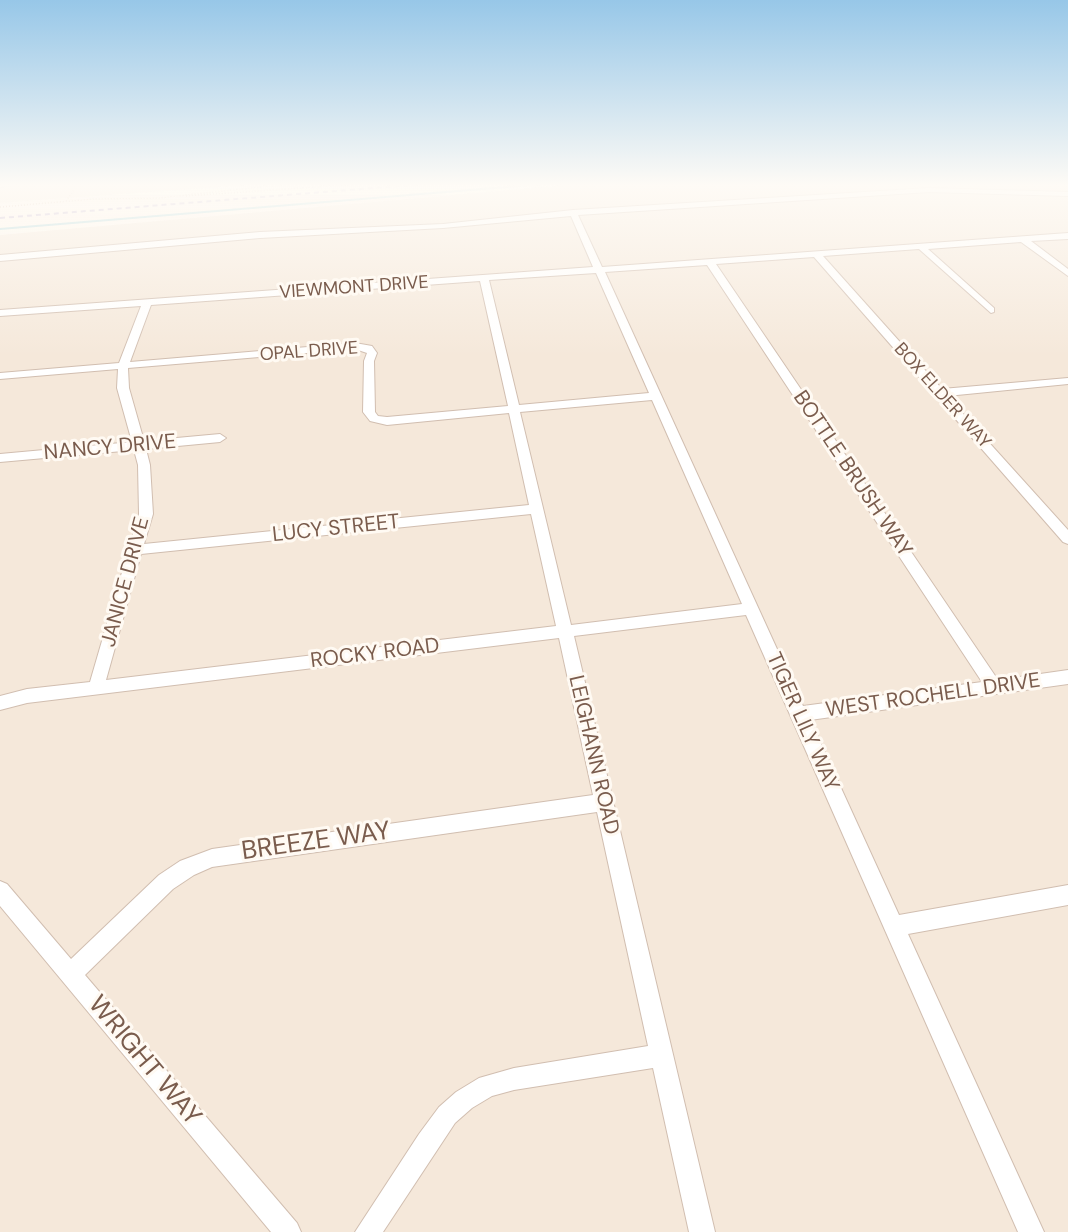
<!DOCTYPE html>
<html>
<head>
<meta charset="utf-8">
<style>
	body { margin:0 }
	canvas { display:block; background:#fdf6ec }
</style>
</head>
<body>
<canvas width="1068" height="1232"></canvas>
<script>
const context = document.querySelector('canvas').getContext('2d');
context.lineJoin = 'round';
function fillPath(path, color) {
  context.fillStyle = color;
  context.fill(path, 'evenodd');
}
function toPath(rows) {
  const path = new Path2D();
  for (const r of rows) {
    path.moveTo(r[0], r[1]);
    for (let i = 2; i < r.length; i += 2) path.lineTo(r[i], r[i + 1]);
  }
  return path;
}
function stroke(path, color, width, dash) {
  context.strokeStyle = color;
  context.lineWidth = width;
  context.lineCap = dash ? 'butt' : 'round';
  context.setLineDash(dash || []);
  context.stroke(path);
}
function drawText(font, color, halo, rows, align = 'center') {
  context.font = font + ' "DM Sans",sans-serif';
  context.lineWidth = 6;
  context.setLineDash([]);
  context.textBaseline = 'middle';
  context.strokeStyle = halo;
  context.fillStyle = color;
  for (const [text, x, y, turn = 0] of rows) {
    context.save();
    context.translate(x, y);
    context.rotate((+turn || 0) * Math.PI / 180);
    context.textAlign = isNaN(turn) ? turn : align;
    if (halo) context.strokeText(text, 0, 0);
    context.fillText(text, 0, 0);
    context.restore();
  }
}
fillPath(toPath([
	[0,184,259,184,0,203],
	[577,184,1068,184,1068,1232,0,1232,0,235]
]), '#f5e8da');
stroke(toPath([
	[0,229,542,184]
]), '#a5d3da', 2);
const minor = toPath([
	[0,184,22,184,0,187,0,184],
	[929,188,1068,192,1068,196,929,192,578,215,602,267,1068,233,1068,239,1031,241,1068,269,1068,276,1021,242,928,249,994,308,994,312,991,313,919,249,823,256,942,389,1068,378,1068,384,947,396,1068,530,1068,544,1063,542,814,257,716,264,998,680,1068,670,1068,684,810,720,899,915,1068,885,1068,905,908,934,1044,1232,1018,1232,746,615,574,636,715,1232,689,1232,653,1068,514,1090,492,1096,472,1108,455,1123,383,1232,355,1232,419,1134,439,1107,456,1092,479,1078,514,1068,648,1046,597,812,212,867,194,875,173,889,85,975,297,1223,301,1232,271,1232,0,906,0,881,7,884,71,959,159,875,180,861,212,849,593,795,559,638,27,703,0,710,0,696,27,689,90,682,139,514,138,465,134,450,0,462,0,454,132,442,117,388,118,369,0,379,0,373,119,363,141,306,0,316,0,310,593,267,571,216,443,228,260,238,0,261,0,255,260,232,443,224,573,210,929,188],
	[707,265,982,682,803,706,605,272,707,265],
	[596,273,649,393,519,405,489,280,596,273],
	[480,281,508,406,387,417,378,416,375,412,374,361,377,353,372,346,355,343,130,362,151,305,480,281],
	[355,349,367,353,364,361,363,412,370,421,387,425,509,413,529,505,144,544,153,514,150,465,146,449,220,442,226,438,220,434,144,441,129,388,128,368,355,349],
	[652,400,742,604,571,625,520,412,652,400],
	[531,514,556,626,106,680,141,554,531,514]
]);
stroke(minor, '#d1beb0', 2);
stroke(toPath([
	[186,196,357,184],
	[66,201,78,184],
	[0,207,94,199,159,198,287,184]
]), '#d9b8a5', 1.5, [1, 2]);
fillPath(minor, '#fff');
stroke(toPath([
	[0,218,423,184]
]), '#b9a8c9', 2, [5, 4]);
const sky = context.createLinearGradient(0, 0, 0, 356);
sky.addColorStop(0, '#97c7e8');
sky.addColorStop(0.52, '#fefbf6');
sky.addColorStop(1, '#fefbf600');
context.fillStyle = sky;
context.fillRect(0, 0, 1068, 356);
drawText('18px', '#7a5c4d', '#fffaf3', [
	["VIEWMONT DRIVE",354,288,-4],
	["OPAL DRIVE",309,352,-4],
	["BOX ELDER WAY",942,396,48]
]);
drawText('21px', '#7a5c4d', '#fffaf3', [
	["NANCY DRIVE",110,448,-5],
	["BOTTLE BRUSH WAY",852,474,56],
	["LUCY STREET",336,529,-6],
	["JANICE DRIVE",126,582,-75],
	["ROCKY ROAD",375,654,-7],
	["WEST ROCHELL DRIVE",933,696,-8],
	["TIGER LILY WAY",802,722,66],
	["LEIGHANN ROAD",593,755,77]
]);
drawText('26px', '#7a5c4d', '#fffaf3', [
	["BREEZE WAY",316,842,-8],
	["WRIGHT WAY",144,1061,50]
]);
</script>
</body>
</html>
